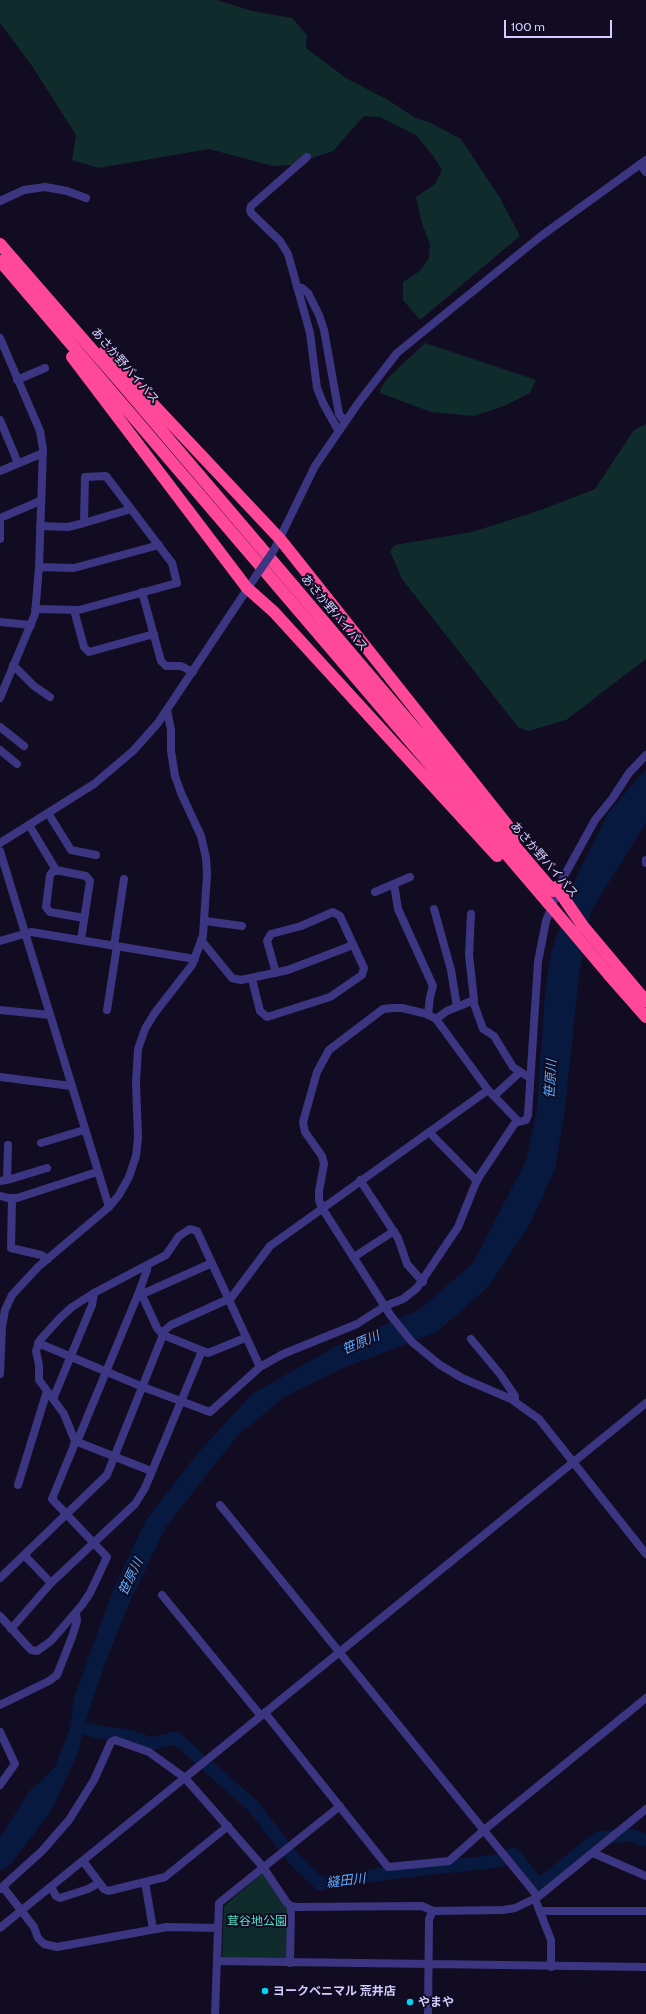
<!DOCTYPE html>
<html>
<head>
<meta charset="utf-8">
<style>
	body { margin:0 }
	#map { position:relative; width:646px; height:2014px; overflow:hidden; background:#110c22; font-family:Cabin,sans-serif }
	canvas { display:block }
	.scale { position:absolute; left:504px; top:20px; width:108px; height:18px; box-sizing:border-box; border:2px solid #d5cdff; border-top:0; padding-left:5px; font-size:12px; line-height:14px; white-space:nowrap; color:#d5cdff; -webkit-text-stroke:3px #110c22; paint-order:stroke }
</style>
</head>
<body>
<div id="map">
<canvas width="646" height="2014"></canvas>
<div class="scale">100 m</div>
</div>
<script>
const context = document.querySelector('canvas').getContext('2d');
context.lineJoin = 'round';
function fillPath(path, color) {
  context.fillStyle = color;
  context.fill(path, 'evenodd');
}
function toPath(rows) {
  const path = new Path2D();
  for (const r of rows) {
    path.moveTo(r[0], r[1]);
    for (let i = 2; i < r.length; i += 2) path.lineTo(r[i], r[i + 1]);
  }
  return path;
}
function stroke(path, color, width, dash) {
  context.strokeStyle = color;
  context.lineWidth = width;
  context.lineCap = dash ? 'butt' : 'round';
  context.setLineDash(dash || []);
  context.stroke(path);
}
function drawText(font, color, halo, rows, align = 'center') {
  context.font = font + ' Cabin,"Noto Sans JP",sans-serif';
  context.lineWidth = 4;
  context.setLineDash([]);
  context.textBaseline = 'middle';
  context.strokeStyle = halo;
  context.fillStyle = color;
  for (const [text, x, y, turn = 0] of rows) {
    context.save();
    context.translate(x, y);
    context.rotate((+turn || 0) * Math.PI / 180);
    context.textAlign = isNaN(turn) ? turn : align;
    if (halo) context.strokeText(text, 0, 0);
    context.fillText(text, 0, 0);
    context.restore();
  }
}
fillPath(toPath([
	[0,0,217,0,252,11,292,18,307,35,306,48,346,78,388,100,414,117,433,124,461,139,500,198,520,236,420,320,403,300,403,282,420,271,429,258,430,244,422,224,416,197,435,184,442,170,434,157,416,135,380,117,364,116,333,151,292,165,272,166,209,149,99,168,72,160,76,135,32,66,0,23],
	[425,343,536,380,530,393,504,406,474,416,431,412,380,393,380,390,386,380],
	[646,424,646,659,566,720,528,731,518,727,402,579,390,551,395,545,472,532,541,510,595,489,634,430],
	[264,1872,290,1907,288,1961,222,1958,224,1906]
]), '#0f2b2c');
fillPath(toPath([
	[646,769,646,823,591,911,579,975,565,1108,555,1169,531,1222,489,1286,437,1332,341,1369,286,1396,238,1435,166,1527,130,1601,106,1661,86,1719,78,1753,51,1811,12,1863,0,1871,0,1837,29,1792,55,1767,70,1728,74,1698,113,1590,146,1520,197,1454,252,1394,331,1349,420,1309,473,1263,526,1161,537,1110,545,992,551,954,573,884,609,812]
]), '#08193f');
stroke(toPath([
	[76,1726,99,1732,123,1735,139,1739,150,1744,176,1738,253,1806,294,1859,320,1884,388,1873,498,1861,513,1854,539,1885,598,1838,630,1835,646,1840]
]), '#08193f', 13);
stroke(toPath([
	[307,157,251,206,250,210,251,213,280,241,288,254,310,333,317,388,323,403,338,430],
	[640,164,646,172],
	[0,201,24,190,45,187,67,191,86,198],
	[297,287,302,288,308,293,319,315,324,330,339,414,345,422],
	[0,338,40,431,43,449,39,567,35,614,0,698],
	[17,380,45,368],
	[0,420,18,463],
	[0,471,43,453],
	[0,518,40,501],
	[0,522,0,539],
	[84,523,131,509],
	[274,550,315,466,359,402,397,353,541,236,646,160],
	[39,567,74,568,159,545],
	[142,592,161,661,166,666,181,666,193,672],
	[35,609,79,610,177,583,172,563,106,476,85,477,84,523,68,527,40,526],
	[74,610,84,647,89,652,154,634],
	[0,622,31,625],
	[13,665,34,686,50,697],
	[0,727,24,746],
	[0,750,17,764],
	[646,755,629,773,612,799,595,820,563,878,546,921,538,962,528,1115,526,1120,519,1122,517,1120,488,1090,436,1019,427,1014,402,1008,393,1008,383,1009,329,1050,317,1072,303,1122,305,1132,322,1156,324,1164,319,1191,319,1200,322,1208,391,1316,412,1342,440,1365,462,1378,511,1399,539,1419,646,1554],
	[48,813,71,850,96,855],
	[29,825,56,870,86,876,90,881,81,940],
	[0,843,94,784,133,751,158,723,256,576],
	[0,851,109,1207],
	[646,860,646,863],
	[58,871,53,871,50,875,46,907,50,912,84,918],
	[394,884,398,909,433,986,430,997,428,1015],
	[375,892,410,877],
	[434,909,451,970,457,1007],
	[205,921,242,926],
	[201,940,232,978,241,980,288,970,353,945],
	[0,941,31,932,195,959],
	[114,946,124,879],
	[252,979,260,1011,267,1017,330,997,362,975,364,968,340,916,333,912,301,926,271,934,267,941,276,973],
	[473,1001,483,1029,494,1036,513,1067,530,1078],
	[0,1010,50,1015],
	[107,1010,117,946],
	[436,1019,447,1011,474,1000,469,955,471,914],
	[0,1077,71,1086],
	[494,1096,520,1072],
	[429,1132,477,1181],
	[41,1143,84,1130],
	[7,1180,8,1145],
	[360,1180,398,1238,407,1264,423,1282],
	[0,1181,11,1179,47,1168],
	[0,1196,8,1198,17,1198,97,1172],
	[12,1199,11,1248,41,1255,48,1259],
	[354,1257,394,1231],
	[139,1292,147,1292,212,1263],
	[141,1293,157,1328,163,1335,208,1353,245,1338],
	[471,1339,500,1374,515,1396,515,1401],
	[38,1343,143,1387,210,1412,260,1367,283,1354,357,1324,385,1306,403,1299,417,1288,458,1227,477,1180,517,1120],
	[0,1374,2,1327,5,1310,12,1295,38,1267,109,1207,119,1195,129,1177,136,1156,138,1138,136,1082,138,1049,145,1029,154,1014,192,965,203,936,207,874,206,858,201,836,181,793,175,776,171,751,171,730,167,710],
	[53,1399,92,1305,94,1293],
	[75,1441,151,1471],
	[77,1442,139,1292,147,1270,147,1265],
	[18,1485,47,1391],
	[220,1505,538,1897],
	[24,1555,51,1583],
	[0,1578,107,1475,165,1330,171,1325,231,1298,270,1246,488,1090],
	[162,1595,261,1716],
	[0,1616,31,1650,37,1651,51,1641,82,1605,90,1593,107,1557,52,1499,73,1448,75,1441,64,1414,39,1380,39,1365,36,1351,40,1340,60,1318,72,1307,94,1293,166,1255,179,1236,190,1229,197,1231,260,1367],
	[11,1629,51,1583,135,1504,145,1488,202,1351],
	[0,1705,49,1681,57,1675,72,1637,77,1621,76,1613],
	[265,1713,388,1867,449,1861,484,1830,646,1698],
	[0,1732,15,1764,0,1785],
	[593,1853,646,1876],
	[83,1861,104,1889,108,1891,165,1877,228,1826],
	[145,1882,153,1929],
	[3,1887,34,1927,38,1938,44,1944,57,1947,167,1927,218,1928],
	[51,1887,56,1896,60,1898,88,1889,99,1883],
	[0,1889,42,1851,69,1820,94,1780,111,1742,115,1740,149,1752,185,1778,263,1867,287,1903,291,1906,296,1907,422,1906,433,1911,503,1910,515,1908,538,1897,646,1809],
	[535,1899,551,1940,551,1967],
	[541,1911,646,1911],
	[0,1928,646,1403],
	[217,1961,646,1967],
	[290,1963,291,1906],
	[215,2014,219,1903,340,1806],
	[428,2014,429,1919,433,1911]
]), '#3c3682', 8);
stroke(toPath([
	[0,244,121,383,553,891],
	[0,261,549,904],
	[104,352,280,539,516,836],
	[72,357,247,588,274,612,497,856],
	[583,926,646,1001],
	[609,975,646,1017]
]), '#ff4898', 12);
stroke(toPath([
	[256,576,274,550]
]), '#3c3682', 8);
stroke(toPath([
	[556,887,583,926],
	[549,904,609,975]
]), '#ff4898', 12);
for (const [x, y, r, color] of [
	[265,1991,4,"#00d4f8"],
	[410,2002,4,"#00d4f8"]
]) {
  const dot = new Path2D();
  dot.arc(x, y, r, 0, 2 * Math.PI);
  context.fillStyle = color;
  context.fill(dot);
  stroke(dot, '#110c22', 1.5);
}
drawText('12px', '#d5cdff', '#110c22', [
	["あさか野バイパス",125,366,49],
	["あさか野バイパス",334,613,50],
	["あさか野バイパス",544,860,49]
]);
drawText('12px', '#55e3c6', '#110c22', [
	["茸谷地公園",257,1921]
]);
drawText('bold 12px', '#d5cdff', '#110c22', [
	["ヨークベニマル 荒井店",273,1991],
	["やまや",418,2002]
], 'left');
drawText('italic 13px', '#5bacff', '#110c22', [
	["笹原川",551,1079,-87],
	["笹原川",361,1343,-23],
	["笹原川",131,1577,-64],
	["縫田川",346,1881,-7]
]);
</script>
</body>
</html>
